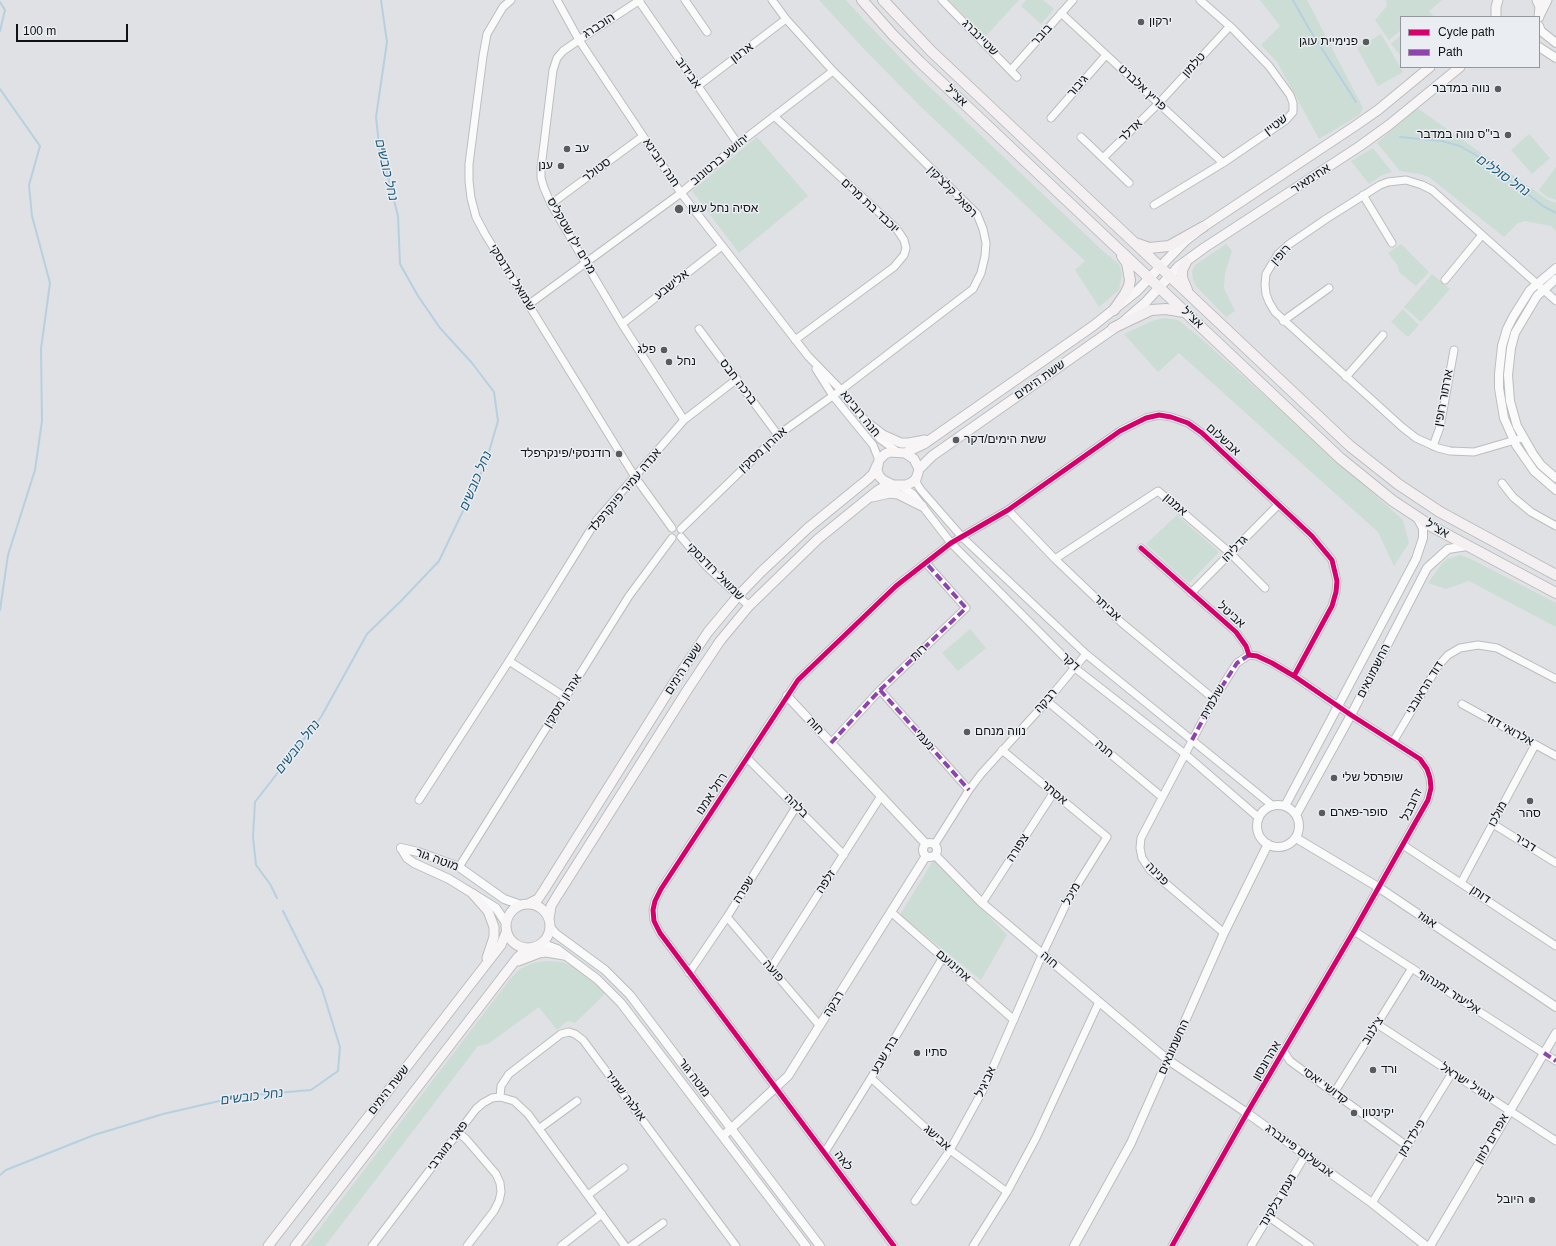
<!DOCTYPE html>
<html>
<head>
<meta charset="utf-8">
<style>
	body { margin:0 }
	#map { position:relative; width:1556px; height:1246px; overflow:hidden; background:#dfe1e4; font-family:Helvetica,sans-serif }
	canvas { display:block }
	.legend { position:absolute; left:1400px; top:16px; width:140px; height:52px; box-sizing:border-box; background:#eaeef3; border:1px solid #93969a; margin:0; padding:5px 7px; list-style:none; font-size:12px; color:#111214 }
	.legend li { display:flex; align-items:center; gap:8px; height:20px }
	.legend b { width:20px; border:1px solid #93969a }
	.scale { position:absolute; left:16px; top:24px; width:112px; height:18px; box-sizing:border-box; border:2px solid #111214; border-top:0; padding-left:5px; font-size:12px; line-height:14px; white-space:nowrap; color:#111214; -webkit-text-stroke:3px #eaeef3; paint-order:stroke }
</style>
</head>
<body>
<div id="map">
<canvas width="1556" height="1246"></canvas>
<ul class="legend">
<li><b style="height:5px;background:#d6006c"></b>Cycle path</li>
<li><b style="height:5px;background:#8e44ad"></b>Path</li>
</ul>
<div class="scale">100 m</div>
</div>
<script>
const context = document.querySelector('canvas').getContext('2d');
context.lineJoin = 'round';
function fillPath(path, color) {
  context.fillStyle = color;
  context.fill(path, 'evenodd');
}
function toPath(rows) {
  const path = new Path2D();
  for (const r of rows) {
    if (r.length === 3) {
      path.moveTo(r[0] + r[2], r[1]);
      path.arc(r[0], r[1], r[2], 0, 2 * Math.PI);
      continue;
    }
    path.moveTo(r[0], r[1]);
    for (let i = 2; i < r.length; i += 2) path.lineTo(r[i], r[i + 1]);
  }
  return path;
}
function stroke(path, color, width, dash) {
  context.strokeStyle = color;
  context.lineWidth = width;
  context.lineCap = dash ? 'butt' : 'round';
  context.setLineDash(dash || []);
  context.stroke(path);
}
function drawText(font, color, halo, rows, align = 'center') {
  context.font = font + ' Helvetica,Heebo,sans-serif';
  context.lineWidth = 3;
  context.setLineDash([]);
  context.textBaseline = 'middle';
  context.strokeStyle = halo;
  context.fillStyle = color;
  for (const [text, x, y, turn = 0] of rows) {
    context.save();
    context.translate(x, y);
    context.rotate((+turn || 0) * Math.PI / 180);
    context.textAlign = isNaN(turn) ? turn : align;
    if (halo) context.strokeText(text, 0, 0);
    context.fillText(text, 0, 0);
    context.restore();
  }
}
fillPath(toPath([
	[819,0,846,0,864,20,915,73,1104,252,1119,264,1122,274,1119,290,1099,307,1075,270,1085,261,923,109,864,49],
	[949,0,1019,0,985,37],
	[1026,0,1043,0,1054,9,1041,24,1021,6],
	[1260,0,1307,0,1363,108,1359,115,1319,139,1277,62,1261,45,1280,26],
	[1386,0,1442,0,1429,11,1434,17,1401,17,1401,30,1389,40,1375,20,1387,6],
	[1381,34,1403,72,1378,86,1357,48],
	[1401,35,1401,56,1391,44],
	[1417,108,1548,200,1556,203,1556,231,1551,226,1525,221,1518,223,1504,237,1429,177,1420,174,1400,171,1377,143],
	[1529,134,1550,158,1532,174,1511,150],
	[757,137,808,196,739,253,692,191],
	[1373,148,1392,172,1382,175,1369,184,1351,161],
	[1556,167,1556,200,1547,197,1539,190],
	[1226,244,1232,251,1225,273,1224,288,1235,311,1226,317,1196,286,1193,280,1192,271,1195,265],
	[1401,244,1429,272,1416,286,1399,272,1398,266,1388,253],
	[1432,274,1450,289,1421,322,1404,307],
	[1403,309,1419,325,1408,337,1391,322],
	[1164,318,1178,320,1197,335,1403,520,1409,543,1394,566,1378,532,1179,353,1158,372,1124,334,1152,321],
	[1177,515,1219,552,1189,583,1146,544],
	[1460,555,1469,558,1556,603,1556,627,1469,581,1446,589,1428,583,1440,566,1447,559],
	[970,629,986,648,958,671,942,653],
	[934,859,1007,935,981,980,900,915],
	[545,961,562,962,574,967,606,993,575,1023,567,1021,557,1030,539,1007,488,1044,478,1046,325,1246,306,1246,511,978,520,969,533,963]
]), '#ccddd5');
stroke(toPath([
	[1293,0,1308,27,1356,102],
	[0,2,5,10,0,31],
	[0,89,40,146,29,185,32,216,50,283,41,349,42,421,35,470,8,555,0,610],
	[1400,137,1442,141,1460,146,1481,158,1543,206,1556,213],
	[277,898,270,884,256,865,253,837,255,802,321,717,367,634,401,601,439,561,485,465,498,421,494,392,472,363,440,328,418,296,400,264,398,216,387,173,380,154,376,117,387,42,381,0],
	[0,1175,6,1170,94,1135,163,1114,241,1096,311,1090,338,1071,340,1047,322,989,283,911]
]), '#b6d0e0', 2);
const minor = toPath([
	[511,0,503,7,487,34,483,56,469,164,469,181,471,198,476,217,485,234,635,477,672,528],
	[557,0,579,40,681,193,808,356,841,390,880,439,898,452],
	[640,0,579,40,563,51,557,58,553,70,541,168,541,178,544,188,551,204,585,262,622,324,684,420],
	[685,0,707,32],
	[942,0,1017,77],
	[639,1,738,144],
	[1061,13,1223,163],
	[1011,70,1073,0],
	[698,86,786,19],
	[774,116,896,228,904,240,906,248,904,255,894,267,795,340],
	[1051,118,1106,55],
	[1081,137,1129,183],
	[1103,158,1159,103,1230,26],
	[1363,195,1392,243],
	[551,204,643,136],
	[1154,205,1223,163,1286,120,1293,112,1293,103,1290,95,1269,66,1233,29,1200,0],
	[1445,280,1482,235],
	[528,305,681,193,738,144,833,71],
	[1283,321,1329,288],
	[622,324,722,246],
	[699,329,778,435],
	[816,369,833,396,873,445,879,460],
	[1346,377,1383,335],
	[1522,438,1474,452,1450,451,1438,448,1416,438,1402,427,1275,312,1269,302,1266,294,1265,285,1266,274,1278,254,1288,245,1326,219,1380,185,1388,182,1406,180,1422,185,1432,190,1556,301],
	[1433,446,1440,427,1454,350],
	[916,477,917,484,921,490,962,537,1086,654,1273,806],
	[1502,483,1513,497,1531,512,1556,526],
	[901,486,913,494,951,543,1075,668,1185,754,1259,818],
	[1008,510,1055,559,1122,623,1214,699],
	[681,529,778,435,841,390,973,289,981,273,985,256,986,243,983,229,977,214,833,71,786,19,772,0],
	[681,537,707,567,749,606],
	[1141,548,1236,632,1246,646,1249,655,1257,656,1272,663,1294,676,1351,715,1420,759,1427,769,1430,778,1431,788,1428,800,1354,931,1247,1113,1172,1246],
	[1055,559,1158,491,1230,553,1265,588],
	[1191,593,1278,505],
	[509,661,565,697],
	[880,690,969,790],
	[1047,701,1162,797],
	[1462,704,1556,756],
	[1393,742,1438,666,1448,655,1460,648,1478,645,1497,648,1556,679],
	[831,743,880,690,966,608,926,563],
	[747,758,844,855],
	[419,800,509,661,596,521,684,420,737,379],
	[1493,824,1556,863],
	[935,844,969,790,981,774,1047,701,1086,654],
	[1403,845,1556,946],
	[459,867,629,596,672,538],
	[1461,883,1535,745],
	[982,903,1054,792],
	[891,912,1014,1020],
	[727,917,820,1026],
	[1354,931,1556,1061],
	[1224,933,1150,870,1142,858,1140,848,1141,838,1214,699,1237,663,1249,655],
	[771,968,881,796],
	[689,973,727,917,796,807],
	[1377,1024,1556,1141],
	[1284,1052,1290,1061,1407,1146],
	[871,1078,950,1150,1007,1192],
	[1334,1093,1412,968],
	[500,1097,501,1086,509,1074,561,1034,569,1032,575,1034,583,1040,736,1246],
	[540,1128,577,1101],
	[459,1133,466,1139,496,1174,500,1183,501,1192,499,1201,494,1211,467,1246],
	[825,1152,871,1078,943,957],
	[588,1195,624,1168],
	[915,1201,950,1150,983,1090,1042,955,1069,898,1107,837,1002,750],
	[1372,1203,1452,1073],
	[1269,1217,1310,1246],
	[372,1246,476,1109,483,1103,492,1098,500,1097,514,1101,528,1114,625,1246],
	[561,1246,602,1214],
	[631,1246,663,1223],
	[894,1246,660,933,654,921,653,910,655,901,661,889,798,680,896,586,951,543,1008,510,1120,431,1146,418,1159,415,1171,417,1188,423,1202,433,1312,536,1332,560,1337,581,1336,592,1332,606,1294,676],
	[973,1246,1007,1192,1036,1138,1099,1002],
	[1251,1246,1305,1156]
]);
const tertiary = toPath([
	[1539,26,1541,31,1556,43],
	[1539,47,1556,58],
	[1556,268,1530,290,1513,317,1507,329,1502,346,1499,374,1499,388,1504,418,1516,445,1534,471,1556,490],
	[1556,279,1537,296,1515,333,1511,348,1508,375,1510,401,1517,426,1533,454,1541,465,1556,478],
	[787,696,926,844],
	[1278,826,21],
	[1285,806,1416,559,1423,538,1423,528,1417,517],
	[1296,815,1351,715,1427,568,1448,549,1467,546],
	[1296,838,1378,887,1556,1007],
	[930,850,7],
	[401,848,418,852,459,867,504,899,521,905],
	[401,848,407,858,414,863,449,879,496,908,506,923],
	[935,855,982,903,1168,1060,1247,1113,1372,1203,1426,1246],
	[550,927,556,934,605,970,630,995,820,1246],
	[539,946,546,945,557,949,597,979,621,1003,806,1246],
	[723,1136,788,1076,926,856],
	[1074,1246,1131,1143,1224,933,1268,844],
	[1430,1246,1556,1033]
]);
const secondary = toPath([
	[1537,0,1540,7,1539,17],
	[1540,14,1547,0],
	[1496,17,1496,7,1498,0],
	[866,422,883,435,901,443,909,443,925,440],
	[890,452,905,453,914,459,919,469,918,473,916,479,911,483,906,485,893,485,883,480,879,476,877,470,879,460,885,454,890,452],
	[905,453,924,444,1093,326,1137,291,1185,241,1203,227,1355,126,1378,110,1430,67],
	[919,469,932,456,1123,322,1145,303,1178,267,1204,248,1360,146,1389,125,1460,67],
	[872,497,890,493,898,494,922,506],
	[473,894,488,911,494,927,494,937,487,958],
	[528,926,22],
	[528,904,538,899,544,890,675,681,708,632,738,596,761,572,808,528,868,479,873,474,877,465],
	[549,919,551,906,557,896,688,689,720,641,749,606,818,539,877,491,885,486,893,485],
	[518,961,539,953,546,952,564,955],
	[268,1246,501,945,506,933],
	[295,1246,518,957,528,949]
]);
const primary = toPath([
	[862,0,893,35,920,62,1340,458,1393,501,1431,526,1556,593],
	[883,0,931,51,1350,446,1398,484,1440,512,1556,575],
	[1138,244,1149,248,1169,246,1203,227],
	[1186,262,1182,270,1182,278,1187,290],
	[1114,310,1125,294,1129,286,1130,280,1127,263,1122,256],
	[1113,328,1151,310,1166,309,1184,312]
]);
stroke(minor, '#bcbdbf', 9);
stroke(tertiary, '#bcbdbf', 10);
stroke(secondary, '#bcbdbf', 11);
stroke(primary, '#bbbcbd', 12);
stroke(minor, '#fafafb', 7);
stroke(tertiary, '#fafafb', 8);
stroke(secondary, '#f8f5f6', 9);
stroke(primary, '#f4eff1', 10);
stroke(toPath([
	[880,690,969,790],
	[1192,740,1214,699,1237,663,1249,655],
	[831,743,880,690,966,608,926,563],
	[1544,1053,1556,1061]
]), '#8e44ad', 4, [8, 4]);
stroke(toPath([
	[1141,548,1236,632,1246,646,1249,655,1257,656,1272,663,1294,676,1351,715,1420,759,1427,769,1430,778,1431,788,1428,800,1354,931,1247,1113,1172,1246],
	[894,1246,660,933,654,921,653,910,655,901,661,889,798,680,896,586,951,543,1008,510,1120,431,1146,418,1159,415,1171,417,1188,423,1202,433,1312,536,1332,560,1337,581,1336,592,1332,606,1294,676]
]), '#d6006c', 5);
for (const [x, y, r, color] of [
	[1141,22,4,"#595a5d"],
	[1366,42,4,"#595a5d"],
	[1498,89,4,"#595a5d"],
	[1508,135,4,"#595a5d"],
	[567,149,4,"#595a5d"],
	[561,166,4,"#595a5d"],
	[679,209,5,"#595a5d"],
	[664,350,4,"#595a5d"],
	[669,362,4,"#595a5d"],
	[956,440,4,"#595a5d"],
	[619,454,4,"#595a5d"],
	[967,732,4,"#595a5d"],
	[1334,778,4,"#595a5d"],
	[1530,801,4,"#595a5d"],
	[1322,813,4,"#595a5d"],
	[917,1053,4,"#595a5d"],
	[1373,1070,4,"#595a5d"],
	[1354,1113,4,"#595a5d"],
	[1532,1200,4,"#595a5d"]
]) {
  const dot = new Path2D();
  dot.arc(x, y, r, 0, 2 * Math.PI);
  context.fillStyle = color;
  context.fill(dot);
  stroke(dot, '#eaeef3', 1.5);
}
drawText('12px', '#111214', '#eaeef3', [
	["ירקון",1149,22],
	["פנימיית עוגן",1358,42,"right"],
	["נווה במדבר",1490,89,"right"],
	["בי\"ס נווה במדבר",1500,135,"right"],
	["עב",575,149],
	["ענן",553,166,"right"],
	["אסיה נחל עשן",688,209],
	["פלג",656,350,"right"],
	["נחל",677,362],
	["ששת הימים/דקר",964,440],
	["רודנסקי/פינקרפלד",611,454,"right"],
	["נווה מנחם",975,732],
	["שופרסל שלי",1342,778],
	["סופר-פארם",1330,813],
	["סהר",1530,814,"center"],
	["סתיו",925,1053],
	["ורד",1381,1070],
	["יקינטון",1362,1113],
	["היובל",1524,1200,"right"]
], 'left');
drawText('12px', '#111214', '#eaeef3', [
	["הוכברג",599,26,-33],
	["בובר",1042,35,-48],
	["שטיינברג",980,38,45],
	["ארנון",742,53,-37],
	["טלמון",1194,65,-48],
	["אבידוב",688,73,55],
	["גיבור",1078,86,-49],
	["פריץ אלברט",1142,88,43],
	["אצ\"ל",956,96,43],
	["שטיין",1276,125,-37],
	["אדלר",1131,131,-45],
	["יהושע ברטונוב",720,160,-40],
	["חנה רובינא",661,163,56],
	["סטולר",597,170,-37],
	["אחימאיר",1311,179,-33],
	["רפאל קלצ'קין",952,192,46],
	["יוכבד בת מרים",870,206,43],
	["מרים ילן שטקליס",571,236,60],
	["רופין",1281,255,-48],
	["שמואל רודנסקי",512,278,58],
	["אלישבע",672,285,-38],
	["אצ\"ל",1192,318,43],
	["ששת הימים",1040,380,-35],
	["ברכה חבס",738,382,53],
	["ארתור רופין",1444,398,-79],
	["חנה רובינא",860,414,51],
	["אבשלום",1223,440,42],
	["אהרון מסקין",763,450,-42],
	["אנדה עמיר פינקרפלד",625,491,-50],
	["אמנון",1175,505,41],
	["אצ\"ל",1437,529,31],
	["גדליהו",1235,549,-46],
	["שמואל רודנסקי",715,572,45],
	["אביתר",1107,608,43],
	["אביטל",1231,615,42],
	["רות",919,653,-44],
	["דקר",1070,662,43],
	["ששת הימים",684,669,-57],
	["החשמונאים",1374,671,-63],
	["דוד הראובני",1425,688,-58],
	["אהרון מסקין",563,701,-58],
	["רבקה",1046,701,-49],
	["שולמית",1213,702,-60],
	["חוה",815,726,47],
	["אלרואי דוד",1509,730,29],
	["נעמי",924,740,49],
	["חנה",1104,749,40],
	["אסתר",1054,793,40],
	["רחל אמנו",712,794,-57],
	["זרובבל",1412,805,-65],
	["בלהה",796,806,45],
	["מולכו",1498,814,-62],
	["דביר",1525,843,32],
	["צפורה",1018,848,-57],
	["מוטה גור",437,860,20],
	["פנינה",1157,874,46],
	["זלפה",826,882,-57],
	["שפרה",744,890,-58],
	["מיכל",1072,894,-61],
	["דותן",1480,895,34],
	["אגוז",1427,920,34],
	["חוה",1049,960,40],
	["אחינועם",953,966,41],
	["פועה",773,971,49],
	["אליעזר זמנהוף",1449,992,33],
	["רבקה",834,1004,-58],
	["צ'לנוב",1373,1031,-58],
	["החשמונאים",1174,1047,-66],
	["בת שבע",885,1055,-59],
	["אהרונסון",1267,1061,-59],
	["מוטה גור",694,1078,53],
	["אביגיל",986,1082,-65],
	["זנגויל ישראל",1467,1083,33],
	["קדושי יאסי",1325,1086,36],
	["ששת הימים",389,1090,-52],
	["אולגה שמיר",625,1096,53],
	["אבישג",937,1138,42],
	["פילדרמן",1412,1138,-58],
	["אפרים לוזון",1492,1139,-60],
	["פאני מוגרבי",448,1146,-53],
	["אבשלום פיינברג",1299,1151,36],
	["לאה",843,1161,54],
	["נעמן בלקינד",1278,1201,-59]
]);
drawText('italic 13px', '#225d7d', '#eaeef3', [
	["נחל כובשים",386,170,77],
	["נחל סוללים",1503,176,35],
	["נחל כובשים",476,481,-67],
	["נחל כובשים",298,747,-52],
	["נחל כובשים",252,1097,-7]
]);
</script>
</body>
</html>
